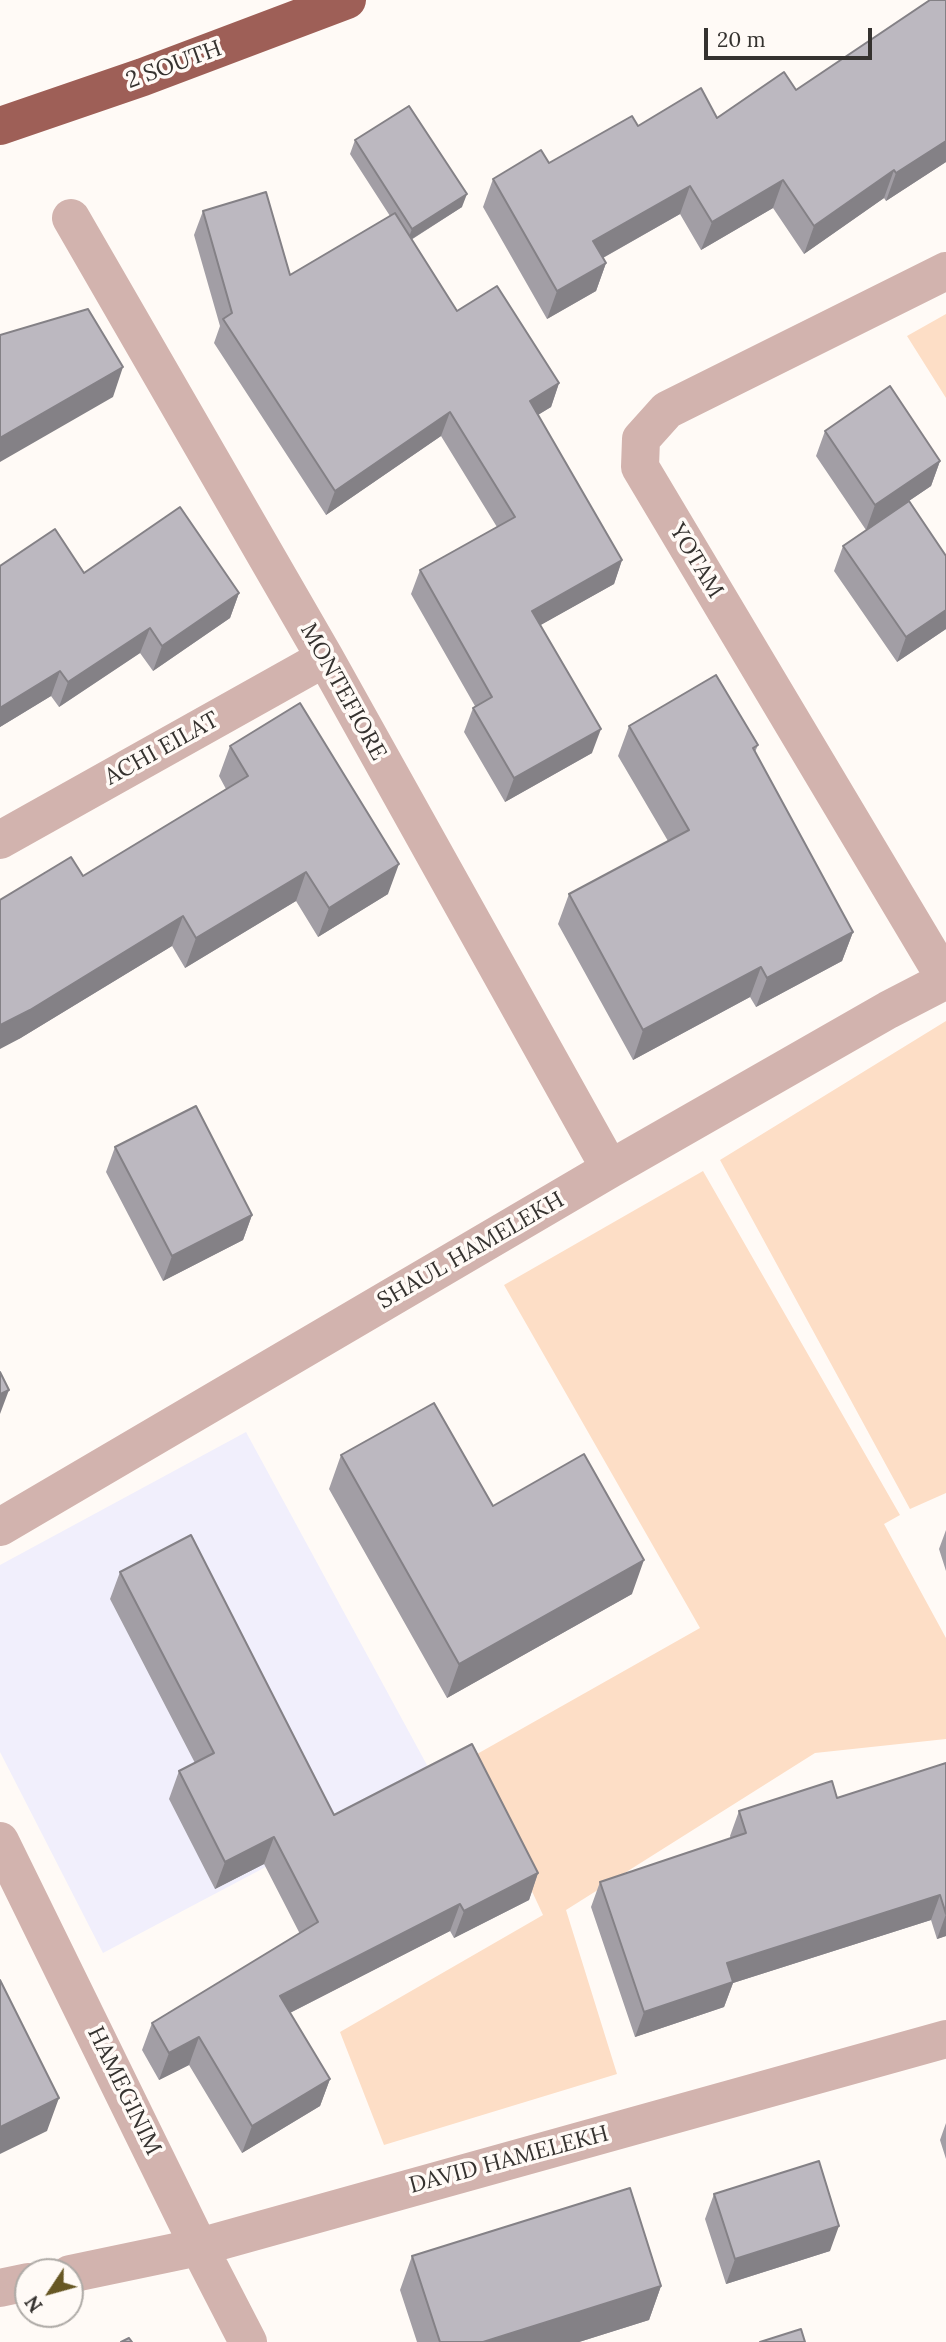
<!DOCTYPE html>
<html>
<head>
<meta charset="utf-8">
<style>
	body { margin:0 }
	#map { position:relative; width:946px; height:2342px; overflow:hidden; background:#fffaf6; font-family:Lora,serif }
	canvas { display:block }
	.north { position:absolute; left:14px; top:2258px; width:70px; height:70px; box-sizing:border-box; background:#fffaf6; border:2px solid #aeaaa6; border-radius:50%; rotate:234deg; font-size:19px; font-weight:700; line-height:28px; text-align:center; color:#35322f }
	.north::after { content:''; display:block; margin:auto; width:24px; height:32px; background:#675724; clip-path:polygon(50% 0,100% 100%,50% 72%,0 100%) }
	.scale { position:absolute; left:704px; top:28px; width:168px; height:32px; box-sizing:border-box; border:4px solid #35322f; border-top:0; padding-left:9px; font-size:21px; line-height:24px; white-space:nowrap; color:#35322f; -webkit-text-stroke:5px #fffaf6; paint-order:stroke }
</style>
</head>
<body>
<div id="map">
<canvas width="946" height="2342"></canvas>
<div class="north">N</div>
<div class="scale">20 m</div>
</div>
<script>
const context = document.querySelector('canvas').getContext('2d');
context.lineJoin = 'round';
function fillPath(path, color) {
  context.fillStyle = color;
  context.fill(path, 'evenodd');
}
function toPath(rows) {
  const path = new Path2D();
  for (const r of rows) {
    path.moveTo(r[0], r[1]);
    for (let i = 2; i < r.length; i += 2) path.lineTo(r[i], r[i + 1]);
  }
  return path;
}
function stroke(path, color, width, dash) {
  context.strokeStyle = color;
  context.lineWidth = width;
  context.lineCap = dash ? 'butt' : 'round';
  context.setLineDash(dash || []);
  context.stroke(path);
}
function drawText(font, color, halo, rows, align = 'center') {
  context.font = font + ' Lora,serif';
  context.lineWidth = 7;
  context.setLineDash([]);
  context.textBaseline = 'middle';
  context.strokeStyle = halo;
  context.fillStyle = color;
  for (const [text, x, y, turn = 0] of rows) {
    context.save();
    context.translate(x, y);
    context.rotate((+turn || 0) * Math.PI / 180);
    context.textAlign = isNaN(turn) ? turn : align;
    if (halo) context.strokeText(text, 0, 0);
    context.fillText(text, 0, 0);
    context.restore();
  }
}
fillPath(toPath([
	[246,1432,434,1778,103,1953,0,1752,0,1565]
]), '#f1effc');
fillPath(toPath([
	[946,314,946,398,907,336],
	[946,1021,946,1493,910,1509,720,1160],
	[703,1171,900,1515,884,1524,946,1638,946,1739,815,1753,566,1910,617,2074,384,2145,340,2032,543,1915,470,1758,700,1628,504,1285]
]), '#fddec6');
stroke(toPath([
	[71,218,325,658,610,1169],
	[946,271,667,410,641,439,640,467,946,980],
	[0,840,325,658],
	[0,1527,610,1169,888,1010,946,980],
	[0,1841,199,2247,248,2342],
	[70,2274,199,2247,946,2039],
	[0,2288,28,2282]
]), '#d2b3ae', 38);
stroke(toPath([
	[0,126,143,77,347,0]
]), '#9e5f57', 38);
fillPath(toPath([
	[796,90,946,162,886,201,884,198,804,254,773,208,701,250,680,214,603,258,606,263,596,291,547,319,483,207,493,179,549,163,638,126,717,118],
	[355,140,462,207,411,240,457,311,559,383,551,407,538,415,622,560,614,584,540,625,592,753,505,802,464,732,473,708,475,706,411,594,420,570,497,527,441,436,326,515,214,343,220,326,194,235,203,211,290,275,390,216,350,154],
	[825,431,940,461,931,486,866,530,816,456],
	[843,546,946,556,946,629,897,662,834,571],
	[0,566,84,573,239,593,230,618,153,671,140,653,59,707,51,696,0,727],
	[629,726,758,745,755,752,853,932,842,961,756,1007,750,997,633,1060,558,924,569,894,668,841,618,756],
	[230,746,388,894,318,937,296,901,185,968,172,946,19,1039,83,876,226,789,219,776],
	[115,1147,252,1215,243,1240,163,1281,106,1172],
	[341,1455,493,1506,632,1594,447,1698,329,1489],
	[946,1530,946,1571,939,1549],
	[120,1572,334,1815,538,1873,529,1900,454,1938,450,1931,290,2013,330,2079,320,2106,242,2153,189,2065,159,2080,142,2050,152,2023,300,1934,264,1864,215,1889,169,1799,179,1771,195,1763,110,1599],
	[946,1763,946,1936,937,1939,931,1920,733,1983,724,2007,635,2037,591,1907,600,1882,731,1839,730,1836,739,1811,837,1798],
	[946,2123,946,2159,940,2140],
	[714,2194,830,2251,726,2284,705,2219],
	[412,2256,661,2286,649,2320,579,2342,417,2342,400,2290]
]), '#a29ea5');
fillPath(toPath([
	[946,141,946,162,886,201,896,173],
	[894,170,884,198,804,254,814,226],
	[783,180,773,208,701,250,712,222],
	[690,186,680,214,583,269,593,241],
	[467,194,462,207,407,242,412,229],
	[606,263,596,291,547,319,557,291],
	[123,367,113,397,0,462,0,438],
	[559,383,551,407,521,425,530,401],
	[450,412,441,436,326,515,335,491],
	[940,461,931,486,866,530,875,505],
	[622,560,614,584,523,635,532,611],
	[239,593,230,618,153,671,162,646],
	[946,610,946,629,897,662,906,637],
	[150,628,140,653,59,707,68,682],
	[60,671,51,696,0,727,0,708],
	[601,729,592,753,505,802,514,778],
	[399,864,388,894,318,937,329,908],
	[306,872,296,901,185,968,196,938],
	[183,916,172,946,19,1039,0,1049,0,1025],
	[853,932,842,961,756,1007,767,978],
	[761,967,750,997,633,1060,643,1030],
	[252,1215,243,1240,163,1281,172,1256],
	[9,1390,0,1414,0,1394],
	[644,1560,632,1594,447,1698,459,1664],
	[274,1837,264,1864,215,1889,225,1862],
	[538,1873,529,1900,454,1938,464,1911],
	[940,1895,931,1920,733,1983,724,2007,635,2037,644,2012,727,1963],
	[460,1904,450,1931,270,2023,280,1996],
	[946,1914,946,1936,937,1939],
	[199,2037,189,2065,159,2080,169,2053],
	[330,2079,320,2106,242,2153,252,2126],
	[59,2098,47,2131,0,2154,0,2127],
	[839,2226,830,2251,726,2284,735,2259],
	[661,2286,649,2320,579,2342,483,2342]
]), '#848186');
const building = toPath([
	[930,0,946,0,946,141,896,173,894,170,814,226,783,180,712,222,690,186,593,241,606,263,557,291,493,179,541,150,549,163,632,116,638,126,701,88,717,118,784,72,796,90,930,0],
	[409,106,467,194,412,229,355,140,409,106],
	[266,192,290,275,395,213,457,311,497,286,559,383,530,401,622,560,532,611,601,729,514,778,473,708,492,697,420,570,515,517,450,412,335,491,223,319,232,313,203,211,266,192],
	[88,309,123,367,0,438,0,335,88,309],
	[890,386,940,461,875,505,825,431,890,386],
	[909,501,946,556,946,610,906,637,843,546,909,501],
	[180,507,239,593,162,646,150,628,68,682,60,671,0,708,0,566,55,529,84,573,180,507],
	[716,675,758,745,753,748,853,932,767,978,761,967,643,1030,569,894,689,830,629,726,716,675],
	[300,703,399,864,329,908,306,872,196,938,183,916,30,1010,0,1025,0,900,71,857,83,876,248,776,230,746,300,703],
	[196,1106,252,1215,172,1256,115,1147,196,1106],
	[0,1372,9,1390,0,1394,0,1372],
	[434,1403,493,1506,584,1454,644,1560,459,1664,341,1455,434,1403],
	[191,1535,334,1815,472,1744,538,1873,464,1911,460,1904,280,1996,330,2079,252,2126,199,2037,169,2053,152,2023,318,1922,274,1837,225,1862,179,1771,214,1753,120,1572,191,1535],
	[946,1763,946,1914,940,1895,727,1963,733,1982,644,2012,600,1882,746,1833,739,1811,832,1781,837,1798,946,1763],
	[0,1980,59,2098,0,2127,0,1980],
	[819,2161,839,2226,735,2259,714,2194,819,2161],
	[630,2188,661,2286,483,2342,440,2342,412,2256,630,2188],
	[801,2329,805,2342,760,2342,801,2329],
	[129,2338,132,2342,121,2342,129,2338]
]);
fillPath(building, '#bcb8c0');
stroke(building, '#848186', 2);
drawText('23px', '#35322f', '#fffaf6', [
	["2 SOUTH",174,65,-20],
	["YOTAM",696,561,59],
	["MONTEFIORE",343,692,61],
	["ACHI EILAT",162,749,-29],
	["SHAUL HAMELEKH",471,1251,-30],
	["HAMEGINIM",124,2091,64],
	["DAVID HAMELEKH",509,2160,-15]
]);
</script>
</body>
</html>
